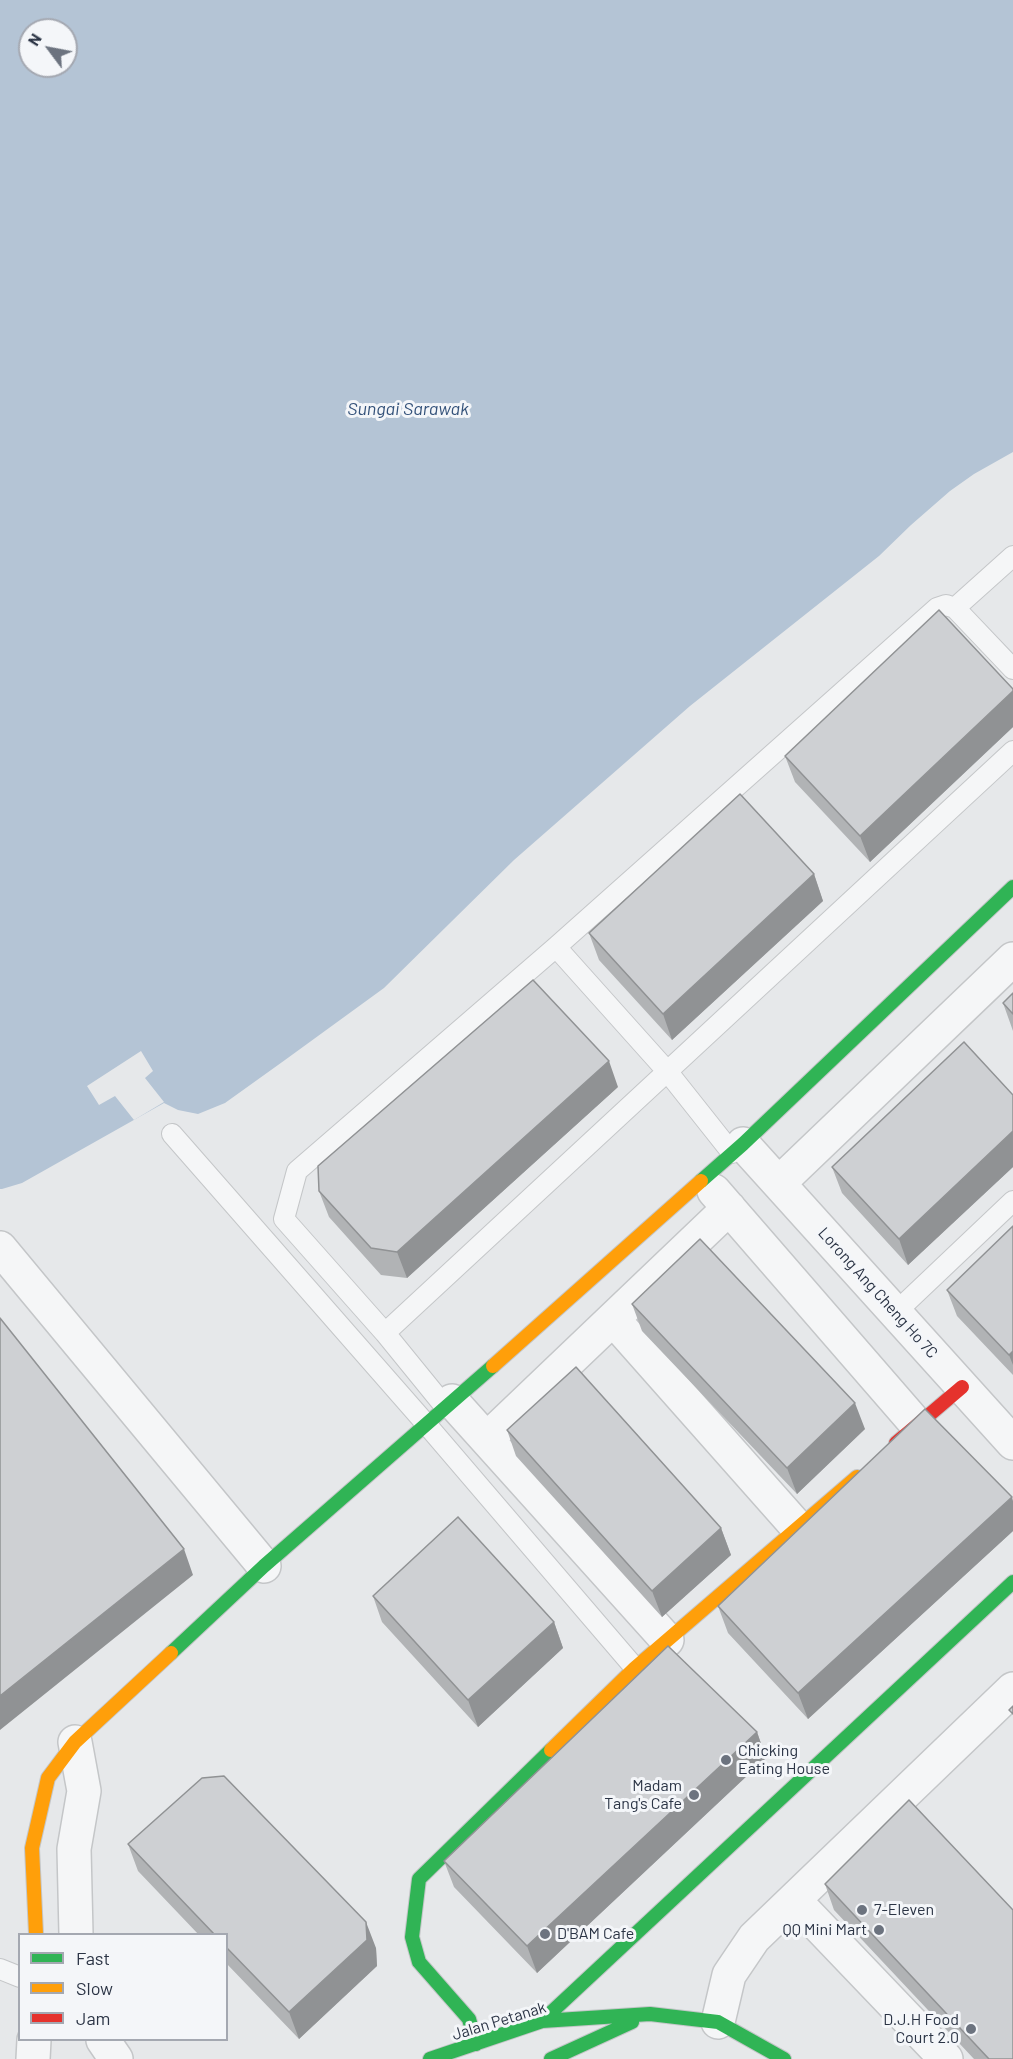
<!DOCTYPE html>
<html>
<head>
<meta charset="utf-8">
<style>
	body { margin:0 }
	#map { position:relative; width:1013px; height:2059px; overflow:hidden; background:#e6e8ea; font-family:Barlow,sans-serif }
	canvas { display:block }
	.legend { position:absolute; left:18px; top:1933px; width:210px; height:108px; box-sizing:border-box; background:#f4f6f9; border:2px solid #a4a8b1; margin:0; padding:8px 10px; list-style:none; font-size:18px; color:#2b3445 }
	.legend li { display:flex; align-items:center; gap:12px; height:30px }
	.legend b { width:30px; border:2px solid #a4a8b1 }
	.north { position:absolute; left:18px; top:18px; width:60px; height:60px; box-sizing:border-box; background:#f4f6f9; border:2px solid #a4a8b1; border-radius:50%; rotate:302deg; font-size:16px; font-weight:700; line-height:24px; text-align:center; color:#2b3445 }
	.north::after { content:''; display:block; margin:auto; width:21px; height:27px; background:#6c737f; clip-path:polygon(50% 0,100% 100%,50% 72%,0 100%) }
</style>
</head>
<body>
<div id="map">
<canvas width="1013" height="2059"></canvas>
<ul class="legend">
<li><b style="height:8px;background:#30b455"></b>Fast</li>
<li><b style="height:8px;background:#ff9f0a"></b>Slow</li>
<li><b style="height:8px;background:#e5322d"></b>Jam</li>
</ul>
<div class="north">N</div>
</div>
<script>
const context = document.querySelector('canvas').getContext('2d');
context.lineJoin = 'round';
function fillPath(path, color) {
  context.fillStyle = color;
  context.fill(path, 'evenodd');
}
function toPath(rows) {
  const path = new Path2D();
  for (const r of rows) {
    path.moveTo(r[0], r[1]);
    for (let i = 2; i < r.length; i += 2) path.lineTo(r[i], r[i + 1]);
  }
  return path;
}
function stroke(path, color, width, dash) {
  context.strokeStyle = color;
  context.lineWidth = width;
  context.lineCap = dash ? 'butt' : 'round';
  context.setLineDash(dash || []);
  context.stroke(path);
}
function drawText(font, color, halo, rows, align = 'center') {
  context.font = font + ' Barlow,sans-serif';
  context.lineWidth = 6;
  context.setLineDash([]);
  context.textBaseline = 'middle';
  context.strokeStyle = halo;
  context.fillStyle = color;
  for (const [text, x, y, turn = 0] of rows) {
    context.save();
    context.translate(x, y);
    context.rotate((+turn || 0) * Math.PI / 180);
    context.textAlign = isNaN(turn) ? turn : align;
    if (halo) context.strokeText(text, 0, 0);
    context.fillText(text, 0, 0);
    context.restore();
  }
}
fillPath(toPath([
	[0,0,1013,0,1013,452,974,474,950,491,911,525,879,556,690,706,514,860,384,988,285,1060,225,1103,198,1114,178,1110,164,1103,22,1183,2,1189,0,1189],
	[30,30,66,30,66,66,30,66]
]), '#b4c4d5');
fillPath(toPath([
	[141,1051,153,1071,145,1078,164,1102,134,1120,115,1096,99,1105,87,1086]
]), '#e6e8ea');
const lane = toPath([
	[955,608,1013,556],
	[556,947,667,1071,732,1153],
	[172,1134,427,1425,635,1668],
	[896,1312,1013,1201],
	[385,1333,1013,751],
	[446,1408,385,1333,284,1219,297,1171,556,947,937,608,946,605,955,608,1013,669],
	[0,1969,20,1977]
]);
const street = toPath([
	[743,1144,1013,1443],
	[779,1183,1013,959],
	[714,1191,917,1425],
	[0,1248,264,1566],
	[613,1319,798,1528],
	[452,1401,667,1640],
	[487,1439,729,1208],
	[75,1742,84,1791,74,1849,76,1934],
	[794,1900,946,2059],
	[718,2022,729,1975,754,1938,1013,1689],
	[103,2040,116,2059],
	[33,2059,34,2040]
]);
const fast = toPath([
	[701,1181,743,1144,1013,887],
	[171,1653,264,1566,493,1366],
	[542,2021,1013,1582],
	[476,2044,469,2019,419,1962,412,1937,419,1879,551,1750],
	[430,2059,542,2021,650,2014,718,2022,784,2059],
	[551,2059,632,2022]
]);
const slow = toPath([
	[493,1366,701,1181],
	[551,1750,635,1668,857,1477],
	[36,1934,32,1848,48,1778,75,1742,171,1653]
]);
const jam = toPath([
	[896,1443,962,1387]
]);
stroke(lane, '#c4c6c8', 22);
stroke(street, '#c4c6c8', 36);
stroke(fast, '#c4c6c8', 16);
stroke(slow, '#c4c6c8', 16);
stroke(jam, '#c4c6c8', 16);
stroke(lane, '#f5f6f7', 20);
stroke(street, '#f5f6f7', 33);
stroke(fast, '#30b455', 14);
stroke(slow, '#ff9f0a', 14);
stroke(jam, '#e5322d', 14);
fillPath(toPath([
	[1013,689,1013,727,870,862,795,782,785,756],
	[814,874,823,901,672,1040,599,960,589,933],
	[1013,993,1013,1031,1003,1003],
	[618,1087,407,1278,381,1275,329,1217,319,1191],
	[1013,1095,1013,1167,908,1265,842,1193,832,1167],
	[1013,1226,1013,1375,957,1316,947,1290],
	[632,1304,865,1429,797,1494,642,1331],
	[507,1430,721,1528,731,1555,662,1617,516,1456],
	[1013,1501,1013,1531,808,1719,728,1633,718,1606],
	[373,1596,554,1622,563,1648,478,1727,382,1622],
	[757,1732,766,1758,537,1973,454,1887,444,1861],
	[128,1844,376,1948,377,1966,299,2039,226,1963,226,1935,199,1935,138,1871],
	[825,1884,1013,2059,974,2059,834,1910]
]), '#b1b3b5');
fillPath(toPath([
	[1013,691,1013,727,870,862,860,836],
	[814,874,823,901,672,1040,663,1014],
	[609,1061,618,1087,407,1278,397,1252],
	[1013,1131,1013,1167,908,1265,899,1239],
	[1013,1351,1013,1365,1009,1355],
	[855,1403,865,1429,797,1494,787,1468],
	[1012,1497,1013,1501,1013,1531,808,1719,798,1693],
	[721,1528,731,1555,662,1617,652,1591],
	[184,1549,193,1575,0,1730,0,1696],
	[554,1622,563,1648,478,1727,468,1700],
	[757,1732,766,1758,537,1973,527,1946],
	[366,1922,376,1948,377,1966,299,2039,289,2012]
]), '#909294');
const building = toPath([
	[939,610,1013,689,1013,691,860,836,785,756,939,610],
	[740,794,814,874,663,1014,589,933,740,794],
	[533,980,609,1061,397,1252,371,1248,319,1191,318,1166,533,980],
	[1013,993,1013,1014,1003,1003,1013,993],
	[964,1042,1013,1095,1013,1131,899,1239,832,1167,964,1042],
	[1013,1226,1013,1351,1009,1355,947,1290,1013,1226],
	[700,1239,855,1403,787,1468,632,1304,700,1239],
	[0,1318,184,1549,0,1696,0,1318],
	[576,1367,721,1528,652,1591,507,1430,576,1367],
	[925,1409,1012,1497,798,1693,718,1606,925,1409],
	[458,1517,554,1622,468,1700,373,1596,458,1517],
	[668,1646,757,1732,527,1946,444,1861,668,1646],
	[1013,1706,1013,1714,1009,1710,1013,1706],
	[224,1776,366,1922,367,1940,289,2012,226,1947,226,1935,215,1935,128,1844,202,1778,224,1776],
	[909,1800,1013,1910,1013,2059,989,2059,825,1884,909,1800]
]);
fillPath(building, '#ced0d3');
stroke(building, '#909294', 1.5);
for (const [x, y, r, color] of [
	[726,1760,6,"#6c737f"],
	[694,1795,6,"#6c737f"],
	[862,1910,6,"#6c737f"],
	[879,1930,6,"#6c737f"],
	[545,1934,6,"#6c737f"],
	[971,2029,6,"#6c737f"]
]) {
  const dot = new Path2D();
  dot.arc(x, y, r, 0, 2 * Math.PI);
  context.fillStyle = color;
  context.fill(dot);
  stroke(dot, '#f4f6f9', 2);
}
drawText('16px', '#2b3445', '#f4f6f9', [
	["Lorong Ang Cheng Ho 7C",878,1293,48],
	["Jalan Petanak",499,2021,-17]
]);
drawText('16px', '#2b3445', '#f4f6f9', [
	["Chicking",738,1751],
	["Eating House",738,1769],
	["Madam",682,1786,"right"],
	["Tang's Cafe",682,1804,"right"],
	["7-Eleven",874,1910],
	["QQ Mini Mart",867,1930,"right"],
	["D'BAM Cafe",557,1934],
	["D.J.H Food",959,2020,"right"],
	["Court 2.0",959,2038,"right"]
], 'left');
drawText('italic 18px', '#34527a', '#f4f6f9', [
	["Sungai Sarawak",408,409]
]);
</script>
</body>
</html>
